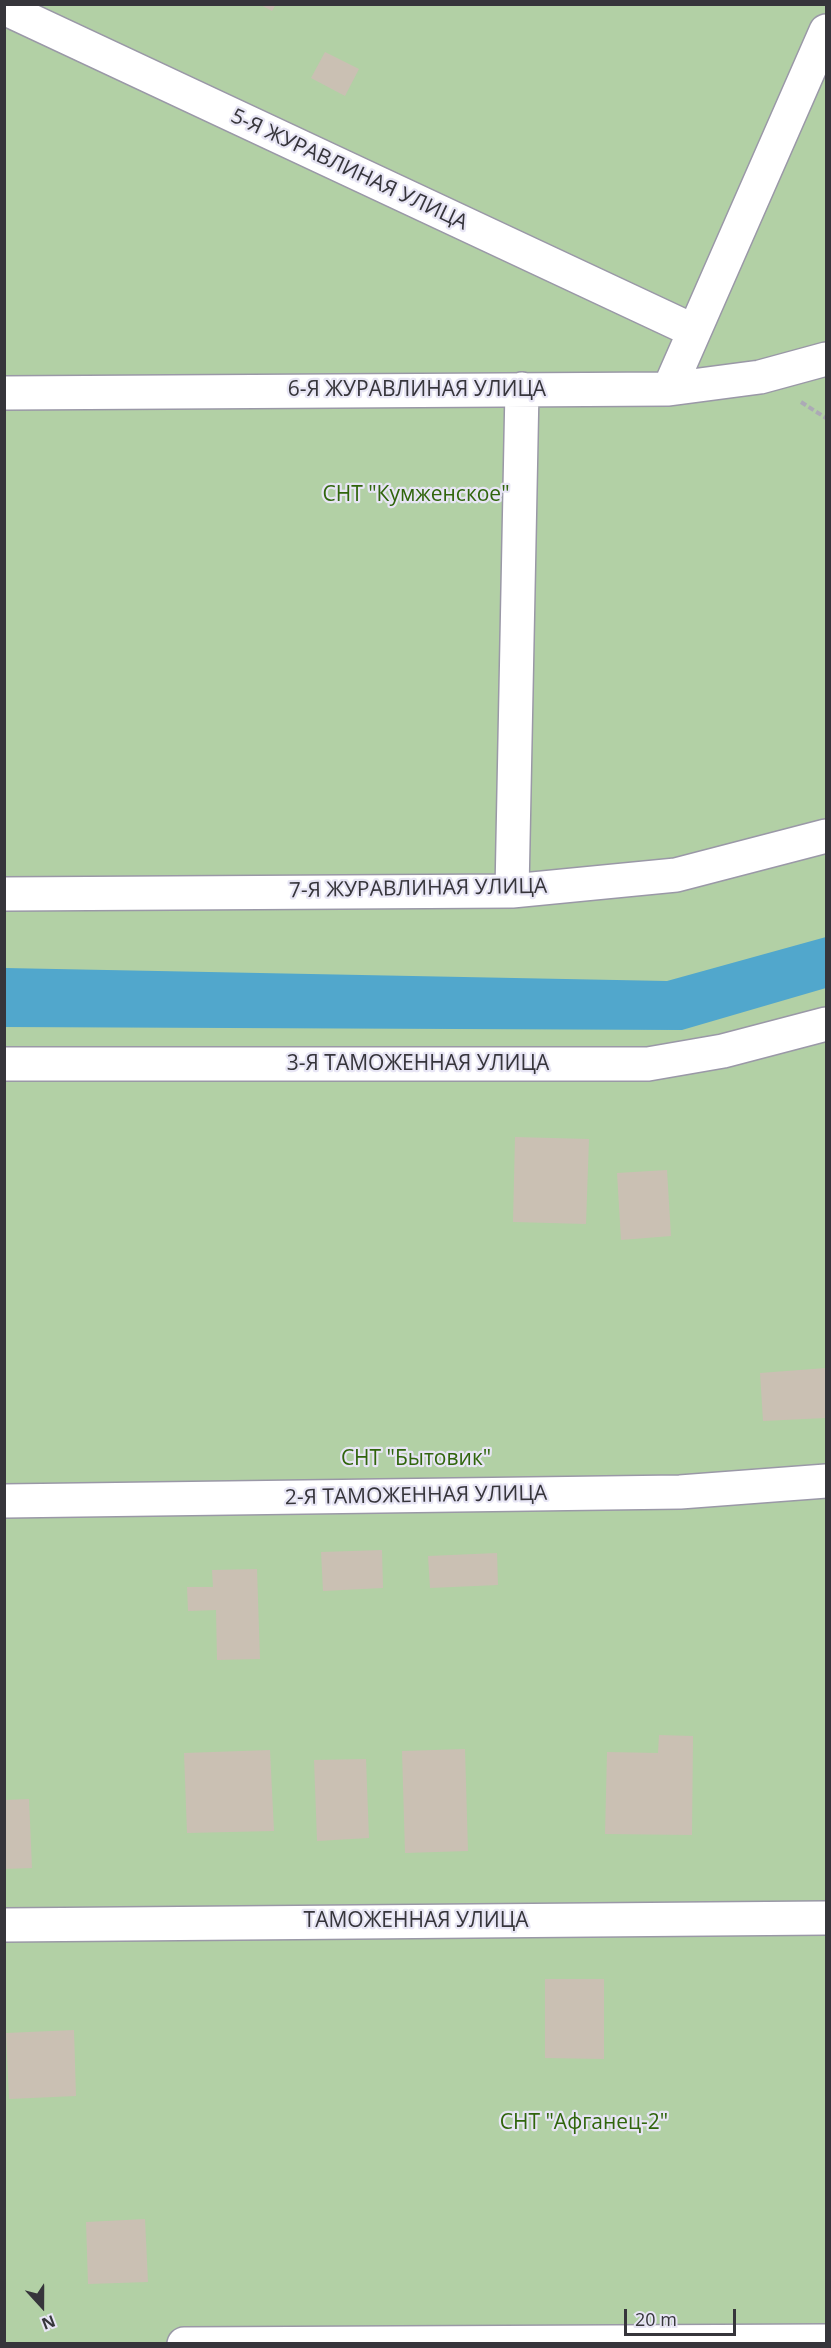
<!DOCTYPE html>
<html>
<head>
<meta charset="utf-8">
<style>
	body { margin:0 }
	#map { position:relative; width:831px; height:2348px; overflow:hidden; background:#e7e5f4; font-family:"Open Sans",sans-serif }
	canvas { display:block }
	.frame { position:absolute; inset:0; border:6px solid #36353b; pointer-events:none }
	.north { position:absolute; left:12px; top:2276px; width:60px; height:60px; -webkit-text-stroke:4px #e7e5f4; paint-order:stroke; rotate:159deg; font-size:16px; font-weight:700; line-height:24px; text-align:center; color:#36353b }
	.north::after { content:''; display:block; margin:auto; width:21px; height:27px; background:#36353b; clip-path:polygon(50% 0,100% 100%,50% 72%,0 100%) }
	.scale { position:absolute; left:624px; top:2309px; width:112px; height:27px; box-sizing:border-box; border:3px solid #36353b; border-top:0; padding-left:8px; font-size:18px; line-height:21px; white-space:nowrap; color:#36353b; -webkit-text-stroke:4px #e7e5f4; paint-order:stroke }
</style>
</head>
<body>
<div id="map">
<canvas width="831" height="2348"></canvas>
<div class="frame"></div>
<div class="north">N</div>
<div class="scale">20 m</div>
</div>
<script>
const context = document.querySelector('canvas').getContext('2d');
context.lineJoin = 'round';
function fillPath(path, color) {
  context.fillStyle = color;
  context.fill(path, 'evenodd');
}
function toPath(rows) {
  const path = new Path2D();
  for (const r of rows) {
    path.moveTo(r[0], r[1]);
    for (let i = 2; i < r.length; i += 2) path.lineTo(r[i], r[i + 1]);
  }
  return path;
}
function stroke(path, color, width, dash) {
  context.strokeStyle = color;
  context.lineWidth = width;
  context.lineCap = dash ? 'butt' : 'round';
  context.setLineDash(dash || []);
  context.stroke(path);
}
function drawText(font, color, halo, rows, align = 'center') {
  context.font = font + ' "Open Sans",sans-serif';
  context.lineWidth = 4.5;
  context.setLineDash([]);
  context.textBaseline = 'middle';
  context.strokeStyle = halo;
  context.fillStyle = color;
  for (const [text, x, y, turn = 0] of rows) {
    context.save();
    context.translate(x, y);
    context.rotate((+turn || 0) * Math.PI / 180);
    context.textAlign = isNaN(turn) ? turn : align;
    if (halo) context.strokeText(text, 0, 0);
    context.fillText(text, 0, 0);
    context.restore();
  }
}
fillPath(toPath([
	[5,5,826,5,826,2343,5,2344]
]), '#b2d0a5');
fillPath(toPath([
	[826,937,826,988,682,1030,5,1027,5,968,667,981]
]), '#51a7cc');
fillPath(toPath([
	[259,4,276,4,272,11],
	[325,52,359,69,345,96,311,78],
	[515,1137,589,1139,586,1224,513,1222],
	[667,1170,671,1236,621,1240,617,1173],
	[826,1368,826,1418,763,1421,760,1373],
	[382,1550,383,1588,323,1591,321,1552],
	[497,1553,498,1585,430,1588,428,1556],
	[257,1569,260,1659,217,1660,216,1610,188,1611,187,1587,213,1587,212,1570],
	[659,1735,693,1736,692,1835,605,1834,607,1752,658,1753],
	[465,1749,468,1851,405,1853,402,1751],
	[270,1750,274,1831,187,1833,184,1753],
	[366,1759,369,1838,317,1841,314,1760],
	[29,1799,32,1868,4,1869,4,1800],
	[545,1979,604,1979,604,2059,545,2058],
	[74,2030,76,2096,9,2099,6,2033],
	[145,2219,148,2282,88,2284,86,2222]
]), '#cac0b3');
const minor = toPath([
	[4,8,694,331],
	[669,389,826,31],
	[4,393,669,389,760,377,826,359],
	[512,891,522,389],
	[4,894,512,891,676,875,826,836],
	[4,1064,648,1064,723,1051,826,1024],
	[4,1501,680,1492,826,1481],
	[4,1925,826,1918],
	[184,2344,826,2341]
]);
stroke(minor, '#9a98a7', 36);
stroke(toPath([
	[801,402,826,418]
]), '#acaab6', 4, [6, 3]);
stroke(minor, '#fff', 33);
drawText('21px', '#36353b', '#e7e5f4', [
	["5-Я ЖУРАВЛИНАЯ УЛИЦА",349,170,25],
	["6-Я ЖУРАВЛИНАЯ УЛИЦА",417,390],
	["7-Я ЖУРАВЛИНАЯ УЛИЦА",418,889,-1],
	["3-Я ТАМОЖЕННАЯ УЛИЦА",418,1064],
	["2-Я ТАМОЖЕННАЯ УЛИЦА",416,1496,-1],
	["ТАМОЖЕННАЯ УЛИЦА",416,1921]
]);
drawText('21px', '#30650c', '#e7e5f4', [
	["СНТ \"Кумженское\"",416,495],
	["СНТ \"Бытовик\"",416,1459],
	["СНТ \"Афганец-2\"",584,2123]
]);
</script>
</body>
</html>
